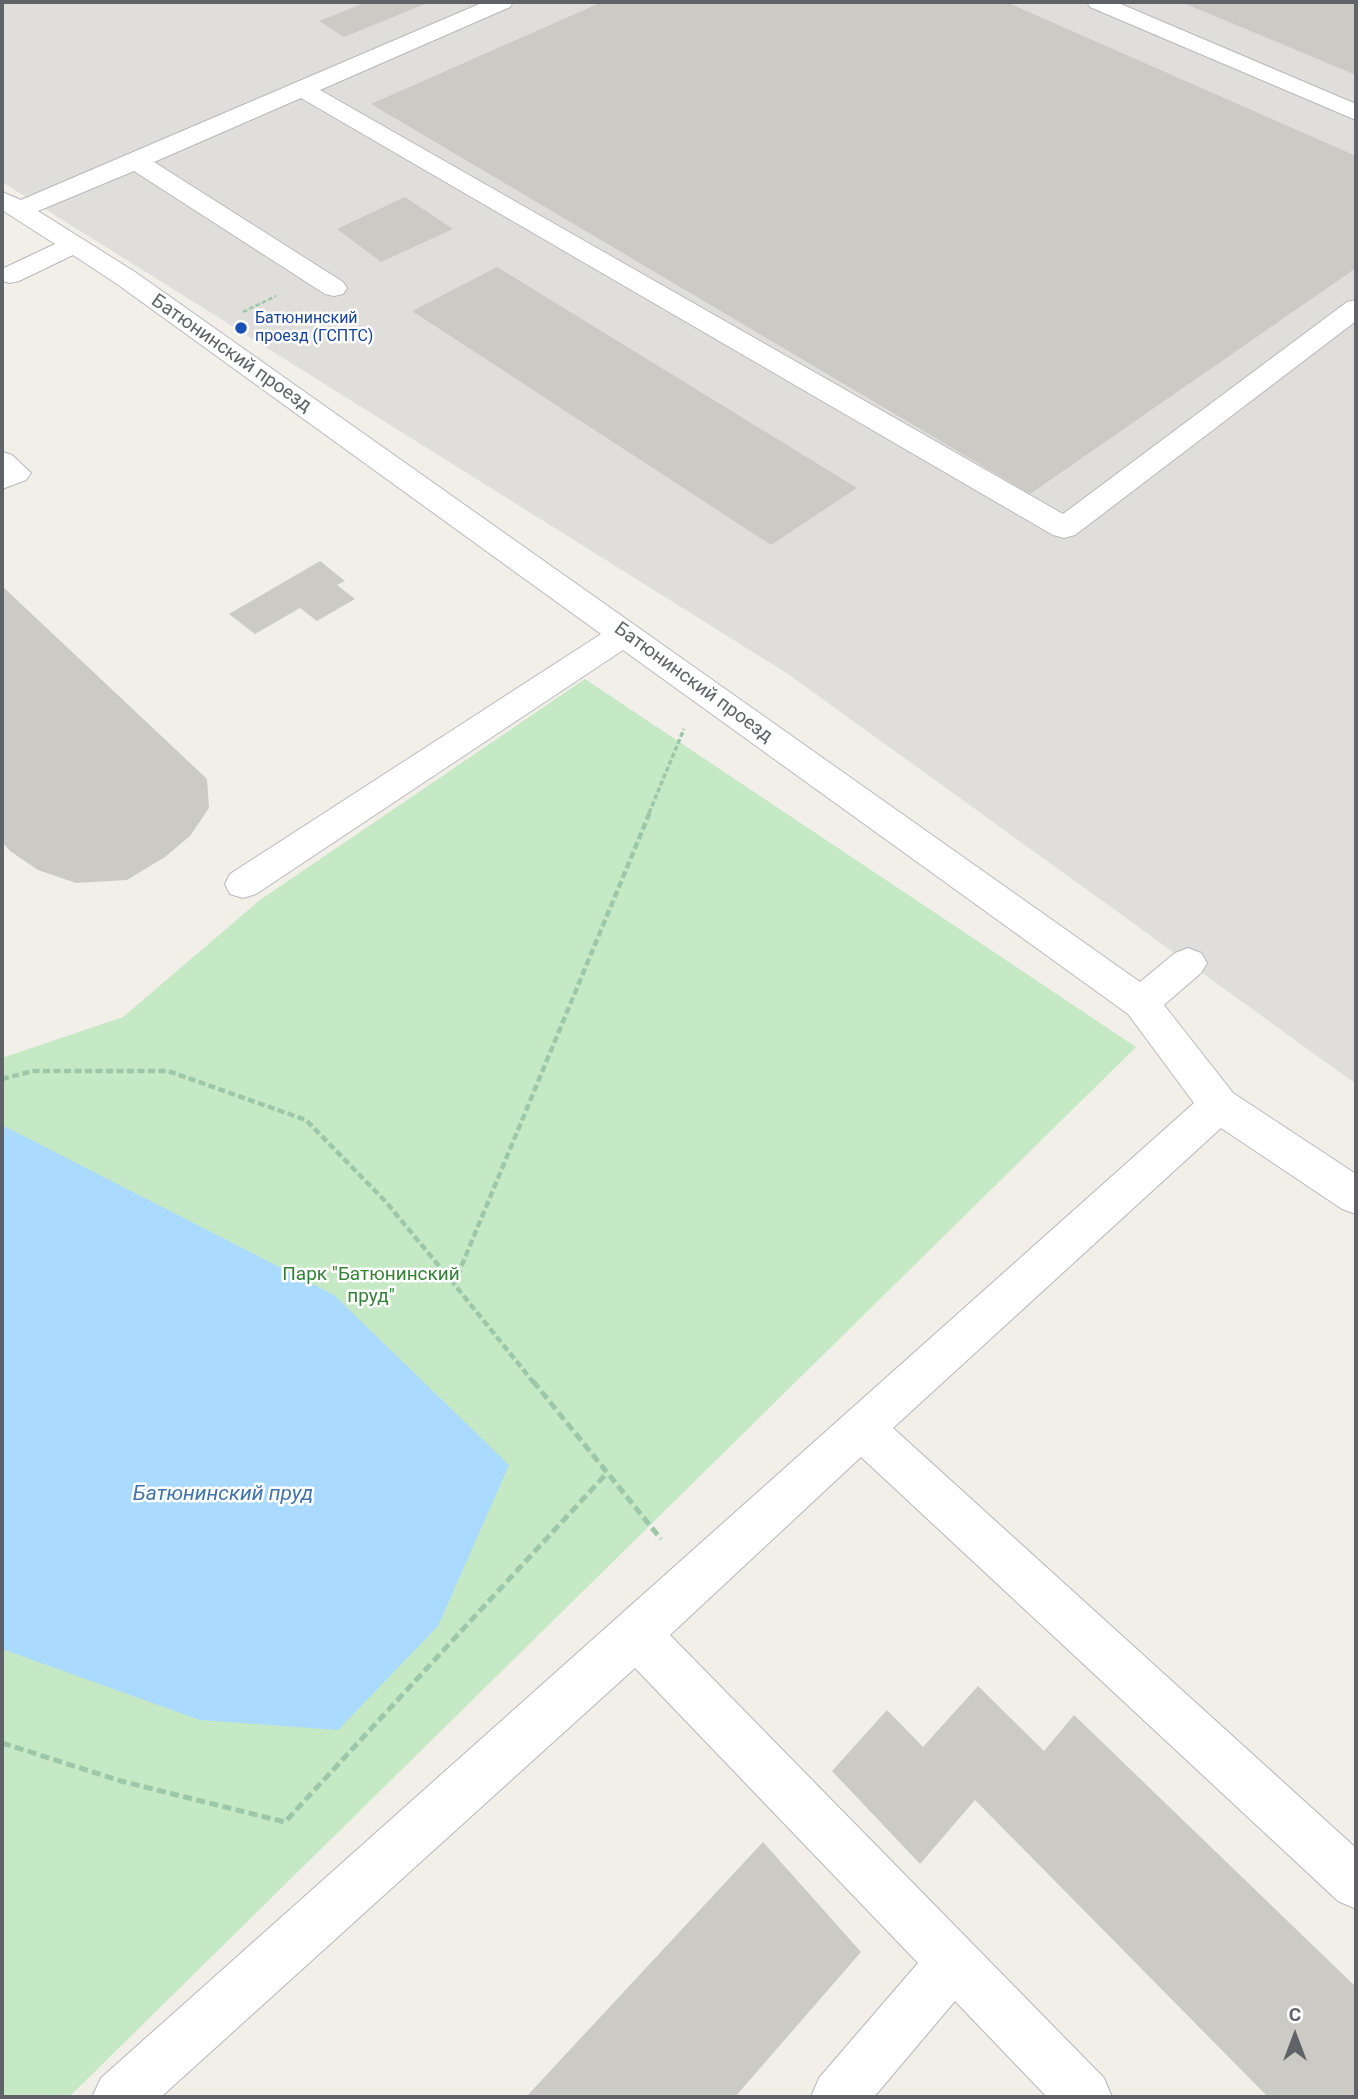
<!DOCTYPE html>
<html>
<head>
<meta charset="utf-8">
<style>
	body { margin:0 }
	#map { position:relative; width:1358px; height:2099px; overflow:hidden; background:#f1efe8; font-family:Roboto,sans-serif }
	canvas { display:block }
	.frame { position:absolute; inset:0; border:4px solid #5f6368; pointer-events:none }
	.north { position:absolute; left:1260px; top:2001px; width:70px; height:70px; -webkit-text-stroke:5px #fff; paint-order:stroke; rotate:0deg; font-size:19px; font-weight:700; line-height:28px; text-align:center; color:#5f6368 }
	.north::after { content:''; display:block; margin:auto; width:24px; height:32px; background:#5f6368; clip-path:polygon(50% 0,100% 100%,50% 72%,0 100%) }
</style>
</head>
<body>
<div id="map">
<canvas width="1358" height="2099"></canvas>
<div class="frame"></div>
<div class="north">С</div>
</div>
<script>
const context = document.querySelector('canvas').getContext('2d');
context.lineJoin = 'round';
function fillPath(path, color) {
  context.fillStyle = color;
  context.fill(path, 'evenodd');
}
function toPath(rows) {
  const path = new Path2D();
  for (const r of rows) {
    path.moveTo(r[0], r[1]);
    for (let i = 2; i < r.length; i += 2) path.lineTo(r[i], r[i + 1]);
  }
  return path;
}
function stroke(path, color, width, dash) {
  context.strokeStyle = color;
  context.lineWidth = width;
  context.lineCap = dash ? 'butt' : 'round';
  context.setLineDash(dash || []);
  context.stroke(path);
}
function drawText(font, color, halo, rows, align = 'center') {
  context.font = font + ' Roboto,sans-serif';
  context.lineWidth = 5;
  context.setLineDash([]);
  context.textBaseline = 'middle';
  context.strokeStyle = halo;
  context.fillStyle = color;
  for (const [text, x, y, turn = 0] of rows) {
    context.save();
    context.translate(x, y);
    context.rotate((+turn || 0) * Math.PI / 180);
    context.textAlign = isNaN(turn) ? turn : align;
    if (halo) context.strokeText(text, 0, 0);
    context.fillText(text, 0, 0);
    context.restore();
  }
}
fillPath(toPath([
	[2,2,1356,2,1356,1084,788,674,2,182]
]), '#e0deda');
fillPath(toPath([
	[585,679,1136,1047,69,2097,2,2097,2,1058,123,1017,260,900]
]), '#c5e8c5');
fillPath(toPath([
	[2,1125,334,1295,509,1465,438,1626,338,1730,200,1720,2,1649]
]), '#aadaff');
fillPath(toPath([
	[367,2,430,2,344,37,319,21],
	[602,2,1006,2,1356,156,1356,268,1030,494,371,104],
	[1181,2,1356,2,1356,75],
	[405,197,453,229,381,262,337,229],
	[497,267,857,488,771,545,412,311],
	[320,561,345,581,337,585,355,599,317,621,300,608,255,634,229,614],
	[2,586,207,779,209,808,190,836,165,857,127,880,76,883,38,870,10,851,2,842],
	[978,1686,1044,1751,1074,1715,1356,1987,1356,2097,1268,2097,975,1800,920,1864,832,1771,887,1710,923,1747],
	[763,1842,861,1952,735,2097,526,2097]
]), '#cccac5');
const minor = toPath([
	[484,2,513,2,510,7,320,90,1063,514,1347,302,1356,300,1356,321,1075,535,1064,538,1053,535,301,98,154,162,343,282,347,288,343,294,334,296,325,294,134,171,38,211,135,272,1140,982,1175,953,1188,948,1201,953,1207,963,1201,973,1164,1005,1233,1093,1356,1174,1356,1214,1342,1209,1221,1128,893,1428,1356,1848,1356,1909,1338,1901,861,1457,670,1635,1104,2078,1112,2097,1047,2097,955,2001,874,2097,811,2097,819,2078,918,1963,635,1668,161,2097,92,2097,101,2078,1194,1103,1128,1014,623,650,256,894,243,898,230,894,225,884,230,874,601,634,117,284,73,255,19,281,10,283,2,281,2,269,55,244,2,210,2,192,21,200,484,2],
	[1087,2,1116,2,1356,104,1356,120,1090,7,1087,2],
	[2,452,12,455,31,473,26,480,2,489,2,452]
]);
stroke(minor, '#b5b8bc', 2);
stroke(toPath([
	[243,312,276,296]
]), '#9cc7a9', 2.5, [4.5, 2.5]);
stroke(toPath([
	[649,813,684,729]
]), '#9cc7a9', 3.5, [5, 2.5]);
stroke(toPath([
	[2,1079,33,1071,168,1071,306,1120,386,1202,454,1284],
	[534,1383,454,1284,650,812]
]), '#9cc7a9', 4.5, [7, 3.5]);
stroke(toPath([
	[533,1381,661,1539],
	[2,1743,121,1781,285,1822,607,1473]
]), '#9cc7a9', 5, [9, 4.5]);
fillPath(minor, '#fff');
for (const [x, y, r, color] of [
	[241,328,7,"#1a4fb4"]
]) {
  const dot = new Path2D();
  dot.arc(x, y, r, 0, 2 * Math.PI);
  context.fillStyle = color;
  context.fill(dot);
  stroke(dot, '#fff', 2.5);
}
drawText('16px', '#164399', '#fff', [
	["Батюнинский",255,319],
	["проезд (ГСПТС)",255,337]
], 'left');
drawText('19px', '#5f6368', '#fff', [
	["Батюнинский проезд",231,354,35],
	["Батюнинский проезд",693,683,36]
]);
drawText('19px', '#348238', '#fff', [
	["Парк \"Батюнинский",371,1275],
	["пруд\"",371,1297]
]);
drawText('italic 21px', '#4174aa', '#fff', [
	["Батюнинский пруд",223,1495]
]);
</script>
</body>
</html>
